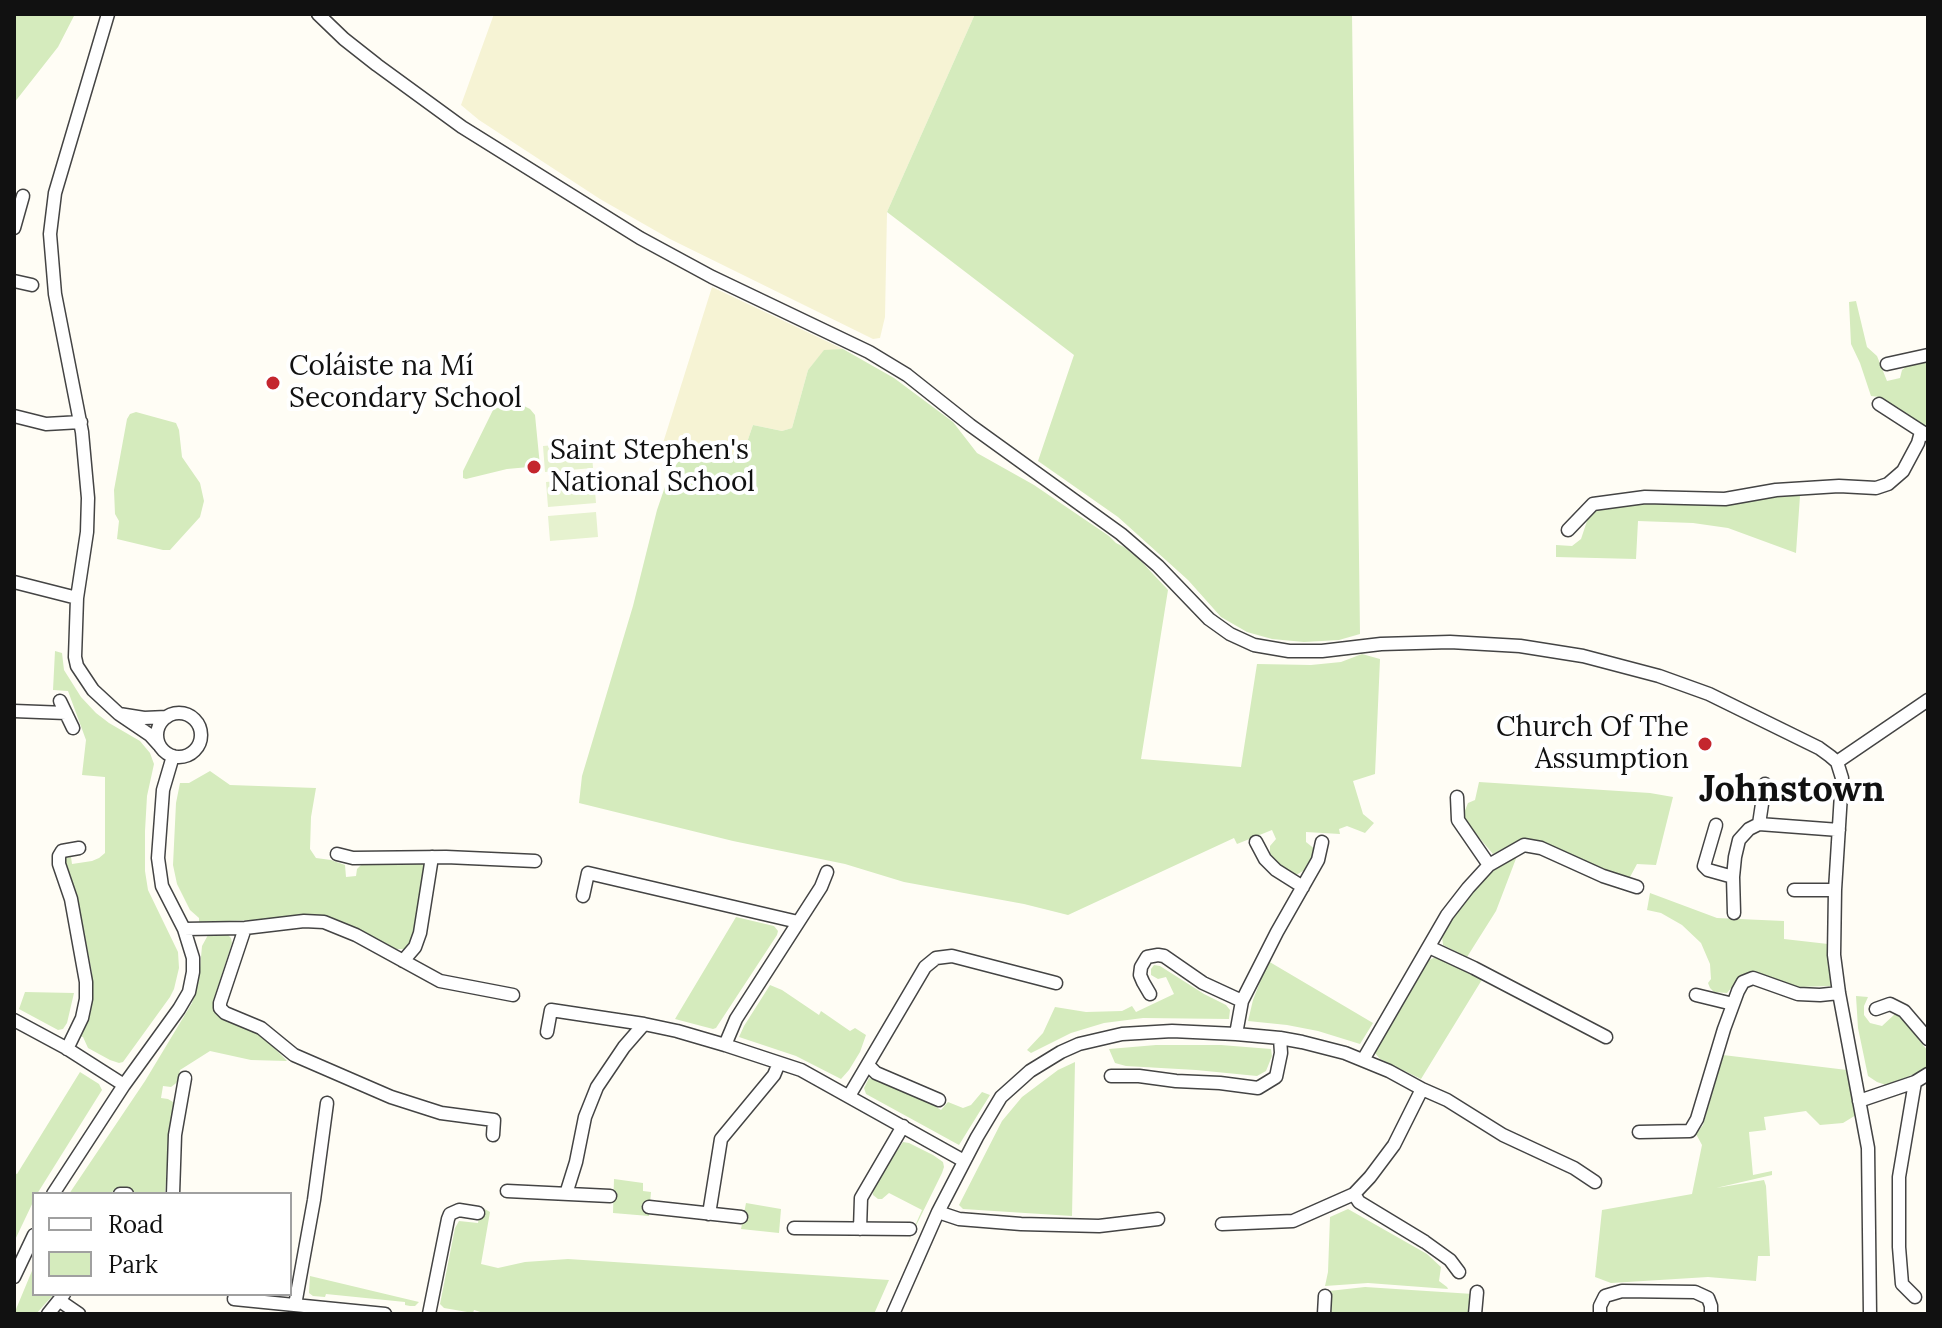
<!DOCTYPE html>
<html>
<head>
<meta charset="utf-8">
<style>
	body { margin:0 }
	#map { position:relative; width:1942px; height:1328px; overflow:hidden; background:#fffdf5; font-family:Lora,serif }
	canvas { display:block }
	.frame { position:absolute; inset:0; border:16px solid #111; pointer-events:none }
	.legend { position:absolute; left:32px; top:1192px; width:260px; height:104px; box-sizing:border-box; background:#fff; border:2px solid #a0a0a0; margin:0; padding:10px 14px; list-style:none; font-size:24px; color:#111 }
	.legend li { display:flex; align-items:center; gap:16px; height:40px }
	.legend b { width:40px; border:2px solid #a0a0a0 }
</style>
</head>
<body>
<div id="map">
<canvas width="1942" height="1328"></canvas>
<div class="frame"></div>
<ul class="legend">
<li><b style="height:10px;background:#fff"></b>Road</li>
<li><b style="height:22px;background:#d5ebbd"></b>Park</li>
</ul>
</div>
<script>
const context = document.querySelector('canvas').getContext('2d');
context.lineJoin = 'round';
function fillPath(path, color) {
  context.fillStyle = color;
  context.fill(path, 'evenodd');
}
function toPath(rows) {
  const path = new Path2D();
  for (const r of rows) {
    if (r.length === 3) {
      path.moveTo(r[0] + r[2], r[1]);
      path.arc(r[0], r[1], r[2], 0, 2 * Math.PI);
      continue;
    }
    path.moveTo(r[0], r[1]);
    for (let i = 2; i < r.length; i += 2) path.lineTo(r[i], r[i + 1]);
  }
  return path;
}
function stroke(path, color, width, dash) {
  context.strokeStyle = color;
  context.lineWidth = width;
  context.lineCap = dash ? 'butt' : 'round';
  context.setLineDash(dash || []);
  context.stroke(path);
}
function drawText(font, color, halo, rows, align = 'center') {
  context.font = font + ' Lora,serif';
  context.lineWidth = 8;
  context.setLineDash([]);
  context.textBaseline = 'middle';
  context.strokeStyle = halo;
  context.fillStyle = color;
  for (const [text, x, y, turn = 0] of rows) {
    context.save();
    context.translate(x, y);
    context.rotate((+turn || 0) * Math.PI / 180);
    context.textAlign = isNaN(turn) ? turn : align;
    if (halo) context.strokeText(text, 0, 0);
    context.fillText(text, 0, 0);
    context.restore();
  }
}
fillPath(toPath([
	[494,14,975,14,887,212,885,317,880,338,873,339,670,239,600,199,479,120,461,105],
	[712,287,843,349,824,351,808,370,792,428,782,431,753,425,743,454,681,458,663,443]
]), '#f6f3d4');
fillPath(toPath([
	[14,14,75,14,58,47,14,103],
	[975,14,1352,14,1360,634,1339,640,1304,642,1272,639,1247,632,1221,617,1188,580,1118,517,1038,461,1074,355,887,212],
	[1856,301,1867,347,1877,356,1887,381,1900,378,1902,370,1909,364,1928,360,1928,428,1879,397,1871,396,1860,363,1851,344,1849,302],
	[843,349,894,378,953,422,977,453,1034,485,1109,536,1116,543,1124,547,1139,559,1168,590,1141,759,1241,767,1257,664,1311,665,1341,662,1362,654,1380,659,1375,774,1353,781,1363,814,1374,823,1365,833,1347,826,1339,829,1340,834,1306,832,1306,842,1316,850,1305,870,1296,875,1273,860,1270,853,1270,846,1276,839,1272,830,1237,844,1234,838,1068,915,1024,904,904,882,845,864,733,841,579,803,582,776,633,606,657,510,669,475,681,458,743,454,753,425,782,431,792,428,808,370,824,350],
	[522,405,530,409,535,415,540,466,507,469,466,479,463,478,463,471,493,410,495,408],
	[136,412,176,423,179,430,182,457,200,483,204,501,200,517,170,550,163,550,117,539,119,521,115,514,114,490,127,419,130,414],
	[1786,495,1800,496,1796,553,1728,528,1693,523,1638,521,1636,559,1556,557,1556,545,1572,546,1581,539,1589,515,1598,508,1612,505,1645,503,1725,505],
	[55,651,62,653,64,670,81,697,96,713,109,723,140,741,150,753,154,764,147,796,145,831,145,871,148,890,178,952,179,968,174,989,170,997,123,1062,119,1063,110,1060,88,1048,83,1037,80,1036,91,1005,92,973,77,895,64,862,66,858,71,857,72,864,92,861,99,858,105,853,105,777,82,775,86,740,68,691,53,690],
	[210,771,230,785,316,788,311,817,310,849,316,858,331,860,345,865,346,877,356,876,357,869,362,864,422,861,425,863,418,918,411,944,407,949,396,949,355,927,321,917,303,915,254,920,199,922,199,918,190,910,177,884,173,865,176,803,180,783,189,783],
	[1479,782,1650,793,1673,797,1656,865,1637,864,1630,877,1618,877,1524,841,1512,844,1493,854,1465,821,1464,813,1468,803,1475,800],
	[1517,856,1496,911,1467,957,1443,945,1442,936,1464,901,1482,880,1507,860],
	[1650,893,1717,918,1784,921,1784,939,1828,944,1831,986,1798,987,1752,971,1742,975,1727,993,1714,992,1710,988,1708,983,1711,979,1710,964,1701,943,1682,925,1661,913,1647,910],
	[736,917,774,926,778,931,777,935,716,1028,713,1029,675,1019],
	[214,933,227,934,231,938,232,943,213,1002,214,1012,225,1020,258,1031,287,1061,251,1060,210,1051,180,1070,178,1081,175,1084,171,1087,163,1086,161,1098,168,1099,173,1102,175,1107,169,1141,165,1194,139,1194,134,1192,118,1189,108,1194,69,1194,145,1081,192,1003,199,979,202,946,208,935],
	[1438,956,1483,978,1421,1079,1380,1059,1375,1053,1429,960],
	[1268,961,1373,1023,1360,1044,1318,1031,1287,1025,1248,1021,1253,1000],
	[1154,965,1160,966,1204,994,1226,1005,1230,1010,1229,1019,1143,1018,1104,1023,1071,1033,1031,1053,1027,1050,1043,1033,1055,1007,1086,1012,1122,1011,1132,1006,1136,1012,1174,994,1166,977,1158,979,1151,975,1151,969],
	[770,985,782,990,819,1015,821,1011,850,1031,855,1028,866,1035,860,1052,849,1070,841,1079,796,1056,739,1037,744,1026],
	[25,992,74,993,67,1023,63,1029,58,1030,19,1009],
	[1856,996,1868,997,1864,1006,1864,1015,1870,1023,1882,1026,1895,1014,1904,1020,1927,1050,1928,1065,1925,1070,1886,1085,1877,1082,1868,1076,1858,1028],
	[1156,1045,1221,1045,1271,1049,1272,1056,1266,1071,1257,1076,1196,1070,1126,1066,1115,1063,1109,1049],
	[1723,1055,1847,1070,1856,1115,1843,1123,1820,1125,1806,1111,1764,1117,1766,1130,1749,1132,1753,1175,1772,1171,1772,1175,1716,1188,1764,1180,1766,1186,1770,1256,1758,1256,1756,1281,1708,1277,1611,1283,1595,1277,1602,1210,1692,1194,1702,1145,1696,1134,1703,1125],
	[1075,1062,1072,1216,963,1209,959,1205,1002,1121,1022,1097,1058,1070],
	[80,1072,99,1084,102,1090,37,1194,34,1194,34,1200,14,1242,14,1173,17,1174],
	[869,1078,924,1099,941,1110,948,1102,963,1108,971,1105,982,1092,990,1095,959,1145,866,1094,864,1088],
	[903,1142,909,1143,933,1155,943,1162,944,1167,942,1173,908,1242,922,1210,889,1193,882,1199,878,1199,873,1195,872,1188],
	[614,1179,643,1183,643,1191,651,1192,649,1216,613,1213],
	[746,1203,781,1209,779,1233,741,1229],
	[481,1207,490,1212,481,1264,498,1268,525,1262,568,1259,889,1280,874,1314,487,1314,474,1310,473,1313,444,1308,440,1304,455,1228,459,1221,478,1223],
	[1348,1209,1427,1254,1441,1267,1439,1281,1447,1287,1448,1289,1368,1283,1325,1286,1328,1272,1330,1217],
	[34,1266,34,1294,54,1294,36,1314,14,1314],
	[310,1276,419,1302,415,1306,410,1306,405,1305,405,1302,326,1294,325,1297,313,1296,309,1293],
	[1365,1287,1473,1294,1472,1314,1328,1314,1329,1291]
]), '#d5ebbd');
fillPath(toPath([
	[591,442,593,468,545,472,543,446],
	[594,478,596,503,548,507,546,482],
	[596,512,598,537,550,541,548,516]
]), '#e6f2cf');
const minor = toPath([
	[108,14,55,193,50,234,55,294,82,432,88,498,87,532,77,598,75,657,77,666,93,690,119,714],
	[318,14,344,39,377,65,462,127,640,238,712,277,869,352,907,375,970,425,1121,534,1158,566,1209,619,1230,634,1254,645,1289,651,1322,651,1381,644,1450,642,1520,646,1583,656,1659,676,1709,694,1819,748,1830,756,1837,762,1842,778,1835,890,1834,955,1839,993,1868,1148,1870,1314],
	[14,228,23,196],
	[14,281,32,285],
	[1887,364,1928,355],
	[1879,404,1927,435],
	[14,416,46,424,81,422],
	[1568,530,1593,504,1645,497,1725,499,1776,490,1839,486,1876,488,1888,484,1903,471,1918,443,1921,432],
	[14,582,77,598],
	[60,701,73,728],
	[14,711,66,713],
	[179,735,22],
	[159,745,150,735,119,714,144,718,167,717],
	[1837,762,1928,700],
	[1457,797,1458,820,1489,865],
	[1759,824,1765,784],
	[1716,825,1704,866,1708,870,1733,877],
	[1256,842,1265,859,1276,870,1303,887],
	[337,854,353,858,446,857,535,861],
	[1794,890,1835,890],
	[583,896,588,873,798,922],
	[1734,913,1733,877,1735,857,1739,840,1749,829,1759,824,1839,830],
	[245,928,220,1003,220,1008,225,1013,261,1028,294,1055,391,1097,441,1113,494,1120,493,1135],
	[184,929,245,928,304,921,324,922,356,935,440,981,513,995],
	[1429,947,1474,968,1606,1037],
	[403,961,415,947,420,933,432,857],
	[1150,994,1143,982,1140,975,1141,967,1147,957,1158,955,1164,956,1203,983,1242,1001],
	[1696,995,1733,1004],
	[1876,1009,1890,1004,1904,1011,1928,1039],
	[14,1020,66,1048,124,1085],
	[547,1032,551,1010,644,1024,677,1031,725,1045,801,1070,964,1161],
	[1236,1034,1242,1001,1277,932,1318,860,1322,842],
	[725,1045,736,1019,821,887,827,872],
	[67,1049,82,1018,86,999,86,982,71,899,59,864,59,856,62,851,79,848],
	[1363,1060,1447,915,1468,888,1489,865,1524,845,1541,848,1603,876,1637,887],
	[868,1065,876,1073,939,1100],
	[1111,1076,1139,1076,1176,1081,1220,1083,1258,1088,1276,1077,1281,1053,1280,1038,1302,1042,1345,1053,1389,1071,1422,1089,1394,1145,1370,1177,1354,1194,1293,1221,1222,1224],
	[1915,1082,1899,1177,1899,1247,1902,1284,1915,1297],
	[1422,1089,1447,1100,1503,1135,1574,1168,1595,1182],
	[849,1096,925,967,936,958,952,956,1056,983],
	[1859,1101,1915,1082,1928,1074],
	[1639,1132,1690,1131,1697,1119,1724,1029,1738,991,1743,982,1753,978,1798,994,1820,995,1839,993],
	[507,1191,610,1196],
	[53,1194,124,1085,179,1009,189,992,193,972,193,958,184,929,162,886,158,858,163,790,173,756],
	[120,1194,127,1194],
	[173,1194,175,1135,185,1078],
	[566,1194,576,1162,585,1117,597,1087,624,1047,644,1024],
	[1354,1194,1359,1202,1425,1242,1450,1260,1459,1272],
	[649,1207,741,1217],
	[938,1212,959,1219,1021,1224,1099,1226,1158,1219],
	[709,1214,721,1139,774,1075,779,1063],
	[794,1228,910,1229],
	[860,1229,861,1198,903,1126],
	[14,1277,34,1235],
	[234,1299,385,1314],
	[60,1301,79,1314],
	[295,1305,314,1200,327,1103],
	[48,1314,64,1294],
	[429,1314,448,1219,450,1214,459,1210,478,1213],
	[893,1314,938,1212,977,1137,1001,1097,1030,1071,1061,1052,1079,1044,1122,1034,1172,1031,1236,1034,1280,1038],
	[1324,1314,1325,1296],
	[1475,1314,1477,1292],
	[1600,1314,1600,1306,1605,1296,1622,1291,1695,1292,1708,1298,1711,1306,1711,1314]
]);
stroke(minor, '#444', 15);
stroke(minor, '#fff', 12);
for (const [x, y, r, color] of [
	[273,383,8,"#c4262e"],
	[534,467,8,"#c4262e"],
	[1705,744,8,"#c4262e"]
]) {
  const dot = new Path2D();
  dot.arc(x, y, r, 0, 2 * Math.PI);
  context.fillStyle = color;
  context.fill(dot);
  stroke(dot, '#fff', 3);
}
drawText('28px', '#111', '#fff', [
	["Coláiste na Mí",289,367],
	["Secondary School",289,399],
	["Saint Stephen's",550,451],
	["National School",550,483],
	["Church Of The",1689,728,"right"],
	["Assumption",1689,760,"right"]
], 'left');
drawText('bold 36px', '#111', '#fff', [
	["Johnstown",1792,791]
]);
</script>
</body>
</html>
